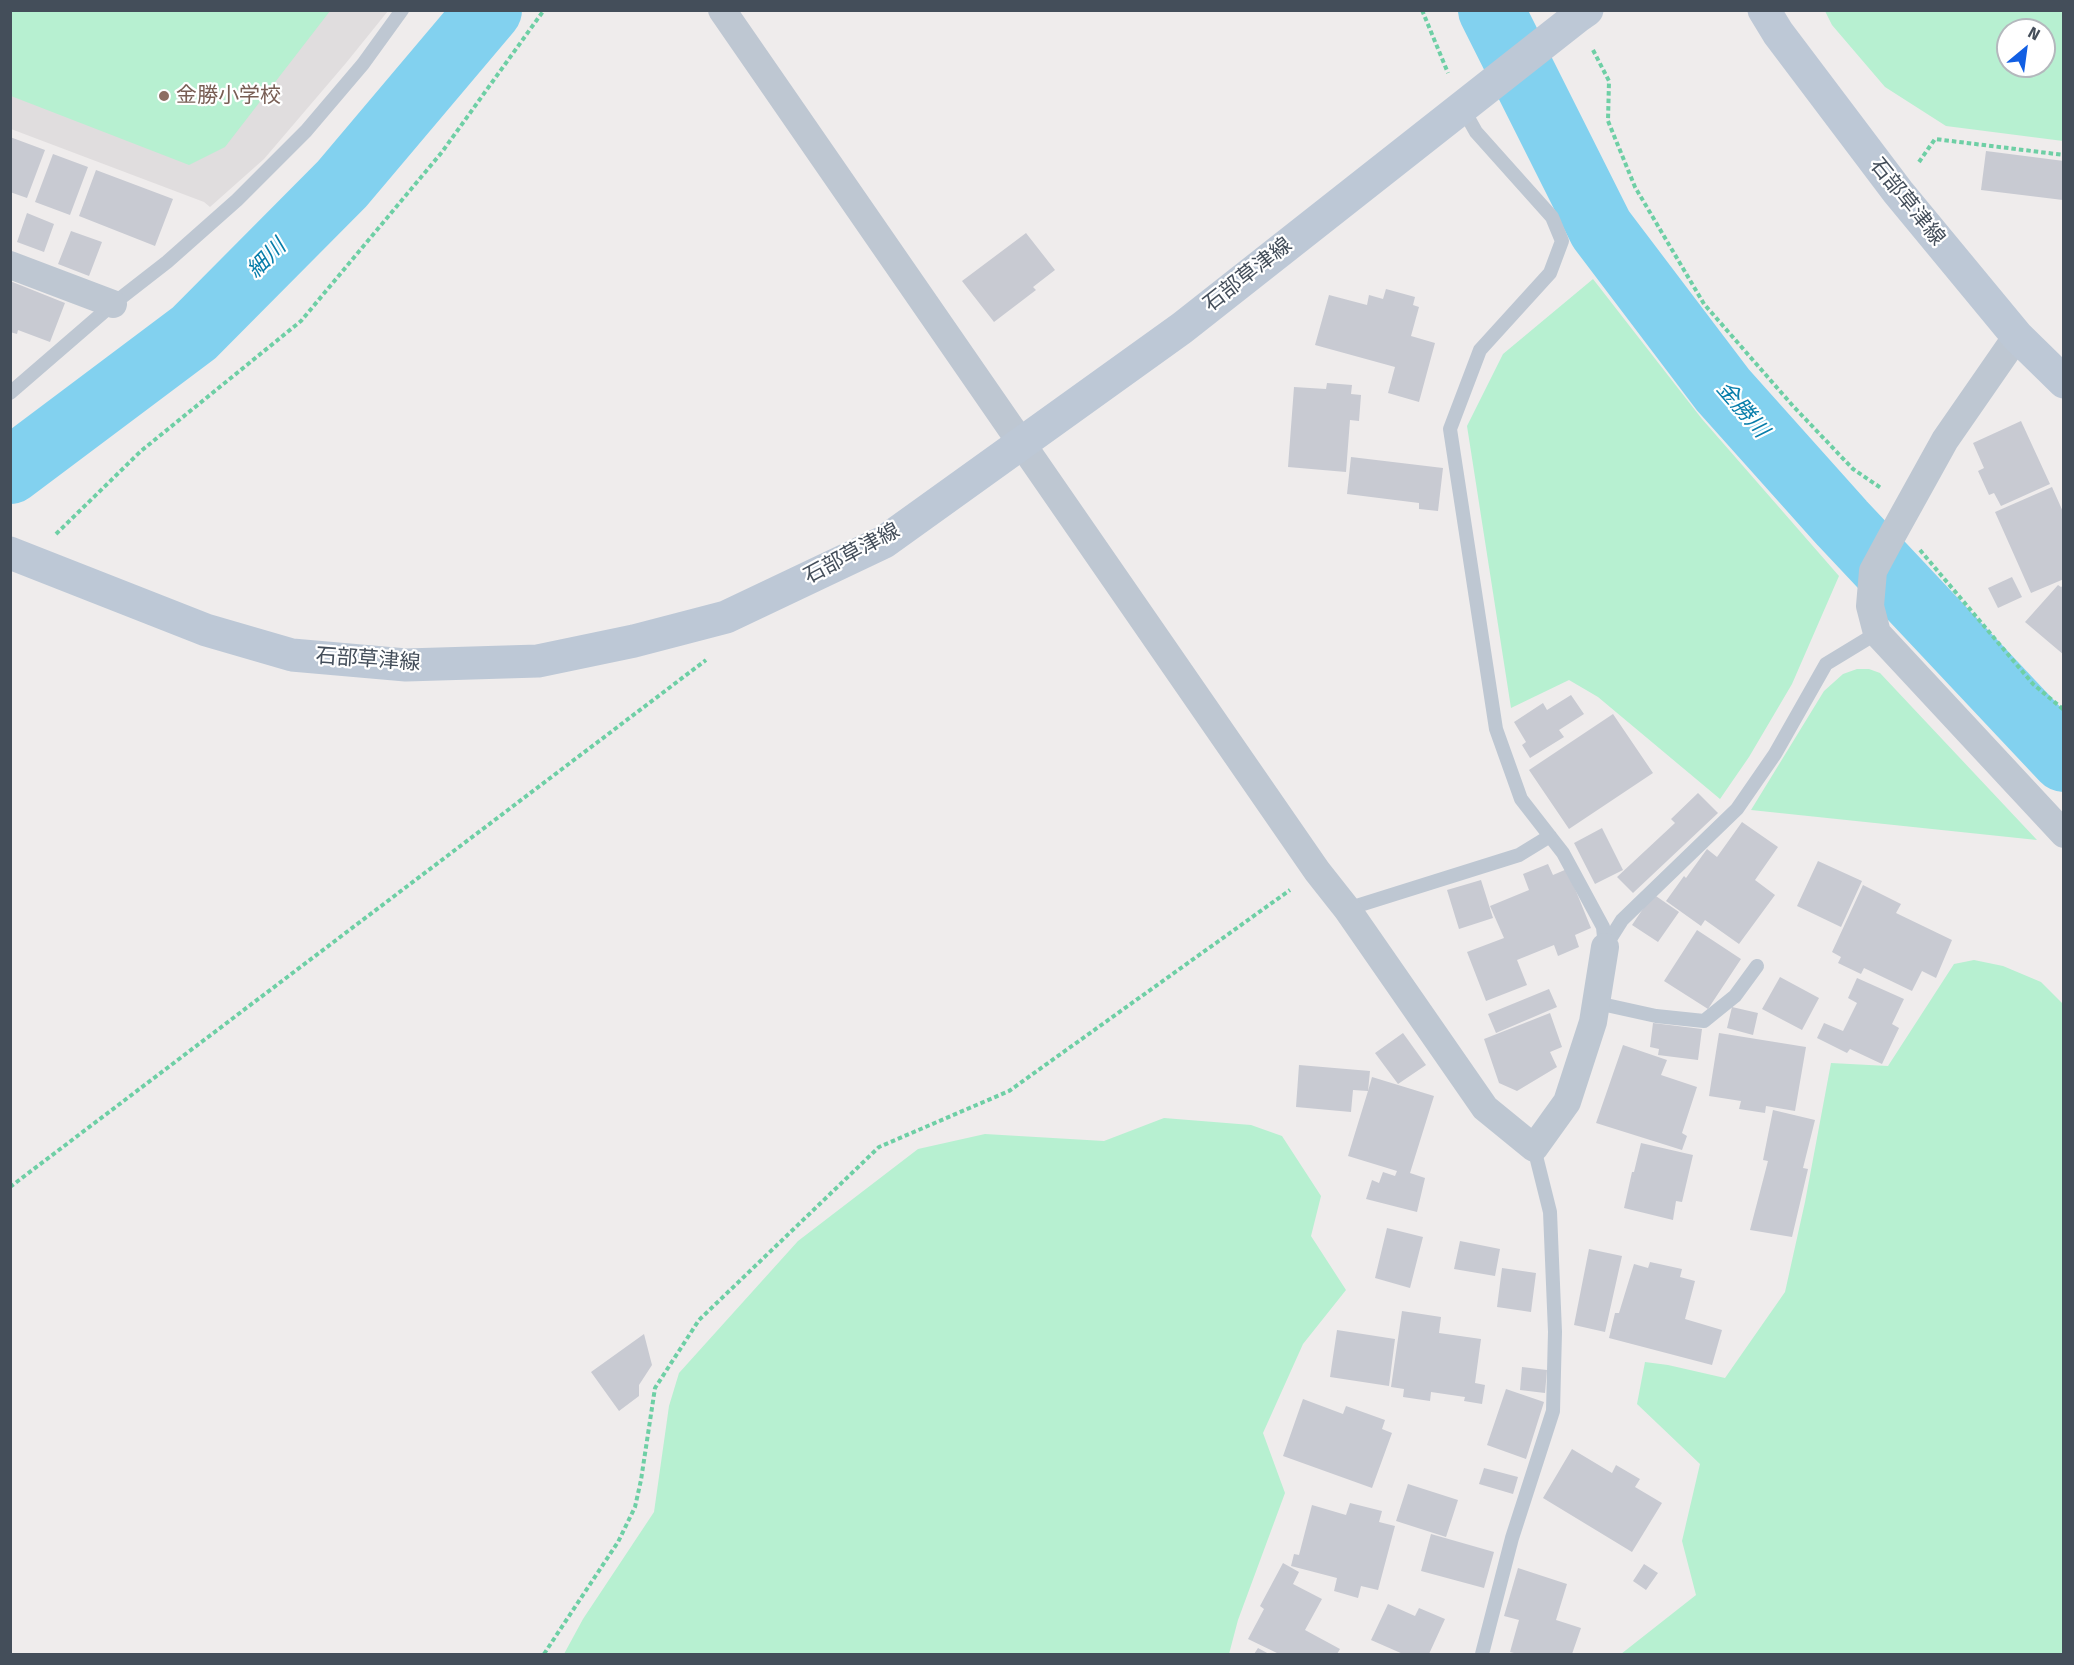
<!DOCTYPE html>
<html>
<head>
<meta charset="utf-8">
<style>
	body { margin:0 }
	#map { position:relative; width:2074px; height:1665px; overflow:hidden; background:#efecec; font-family:"Fira Sans",sans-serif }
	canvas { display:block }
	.frame { position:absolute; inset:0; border:12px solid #444e5a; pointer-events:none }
	.north { position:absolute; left:1996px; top:18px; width:60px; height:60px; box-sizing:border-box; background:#fff; border:2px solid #b4b8bd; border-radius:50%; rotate:29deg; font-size:16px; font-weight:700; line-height:24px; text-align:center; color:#444e5a }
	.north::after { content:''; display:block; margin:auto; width:21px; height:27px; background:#125fe3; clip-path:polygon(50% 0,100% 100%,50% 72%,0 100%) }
</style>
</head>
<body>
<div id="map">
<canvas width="2074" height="1665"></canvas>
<div class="frame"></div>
<div class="north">N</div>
</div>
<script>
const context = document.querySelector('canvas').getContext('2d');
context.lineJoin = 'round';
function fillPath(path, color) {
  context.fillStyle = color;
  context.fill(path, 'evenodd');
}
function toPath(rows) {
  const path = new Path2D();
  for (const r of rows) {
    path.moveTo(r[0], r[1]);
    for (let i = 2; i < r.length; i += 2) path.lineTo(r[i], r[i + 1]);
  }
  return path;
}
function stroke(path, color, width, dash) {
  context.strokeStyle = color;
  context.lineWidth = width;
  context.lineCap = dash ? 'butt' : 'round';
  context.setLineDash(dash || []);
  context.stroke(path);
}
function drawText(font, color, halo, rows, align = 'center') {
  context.font = font + ' "Fira Sans","Noto Sans JP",sans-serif';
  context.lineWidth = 4.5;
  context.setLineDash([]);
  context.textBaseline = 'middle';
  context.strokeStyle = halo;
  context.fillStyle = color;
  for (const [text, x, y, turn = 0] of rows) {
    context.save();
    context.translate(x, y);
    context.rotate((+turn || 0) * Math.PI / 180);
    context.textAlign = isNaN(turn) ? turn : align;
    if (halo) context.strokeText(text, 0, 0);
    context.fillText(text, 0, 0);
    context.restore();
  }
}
fillPath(toPath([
	[10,11,388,11,346,63,264,159,210,207,204,202,11,129]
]), '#e0ddde');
fillPath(toPath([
	[10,11,11,10,330,11,225,147,189,165,11,96],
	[1825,11,2063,11,2063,141,1946,126,1885,87,1832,25],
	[2008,30,2044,30,2044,66,2008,66],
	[1593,279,1702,419,1839,576,1792,684,1749,757,1720,799,1598,697,1569,680,1511,708,1467,426,1503,354],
	[1857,669,1869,669,1880,673,2037,840,1751,810,1824,691,1843,674],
	[1974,960,2003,966,2041,982,2063,1004,2063,1654,1621,1654,1696,1595,1682,1541,1700,1464,1637,1404,1645,1362,1668,1365,1725,1378,1785,1292,1805,1202,1831,1063,1888,1066,1954,964],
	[1164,1118,1251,1125,1282,1136,1321,1196,1311,1236,1346,1290,1303,1344,1263,1433,1285,1493,1238,1620,1229,1654,564,1654,583,1619,654,1512,669,1406,679,1373,798,1241,918,1149,985,1134,1104,1141]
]), '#b7f0d1');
stroke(toPath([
	[1491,10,1601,229,1723,390,1842,523,2064,759],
	[10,471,194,333,342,184,489,10]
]), '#82d1ef', 66);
fillPath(toPath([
	[10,137,45,150,27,198,10,192],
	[1986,151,2064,161,2063,200,1981,190],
	[53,154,88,167,70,215,35,202],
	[96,170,173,199,155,246,79,216],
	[27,213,54,224,44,252,17,242],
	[71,231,102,242,89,276,58,264],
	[1026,233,1055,270,1033,287,1036,290,994,322,962,281],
	[10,281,65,303,50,342,18,330,17,334,10,332],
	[1386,289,1415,297,1413,305,1419,307,1411,336,1435,343,1419,402,1388,393,1395,367,1315,345,1329,295,1367,305,1369,295,1383,299],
	[1327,383,1352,385,1351,394,1361,395,1359,421,1350,420,1346,472,1288,467,1294,387,1326,389],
	[2021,421,2050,484,2001,506,1994,493,1989,495,1978,471,1984,468,1973,443],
	[1351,457,1443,468,1438,511,1419,509,1419,503,1347,494],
	[2052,487,2064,514,2064,579,2031,593,1995,512],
	[2012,577,2022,597,1998,608,1988,588],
	[2058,585,2061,587,2064,585,2064,655,2025,622],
	[1571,695,1584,714,1559,730,1564,737,1530,758,1522,745,1526,742,1514,722,1543,703,1547,710],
	[1613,714,1653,773,1569,829,1529,770],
	[1698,793,1718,813,1633,893,1617,877,1675,823,1671,819],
	[1742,822,1778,847,1755,880,1775,895,1739,944,1705,920,1701,926,1666,901,1684,876,1686,878,1707,849,1717,857],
	[1602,828,1623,870,1595,884,1574,843],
	[1818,861,1862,881,1841,927,1797,906],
	[1548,864,1553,875,1567,869,1591,928,1575,935,1579,947,1558,956,1554,945,1517,960,1527,985,1486,1001,1467,952,1504,938,1490,906,1529,890,1523,874],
	[1481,880,1493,918,1459,929,1447,890],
	[1863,885,1901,904,1896,913,1952,940,1936,978,1922,971,1912,991,1864,968,1861,974,1838,963,1841,957,1832,952],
	[1653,894,1679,912,1658,942,1632,925],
	[1697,930,1741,959,1708,1009,1664,981],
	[1780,977,1819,998,1802,1030,1762,1009],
	[1857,978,1904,999,1892,1024,1899,1028,1882,1064,1850,1049,1847,1053,1817,1038,1824,1023,1843,1031,1857,1003,1848,998],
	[1549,989,1557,1007,1496,1033,1488,1014],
	[1732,1007,1758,1013,1753,1035,1727,1028],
	[1550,1013,1562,1047,1550,1052,1557,1067,1517,1091,1499,1083,1484,1039],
	[1653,1023,1702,1029,1698,1060,1658,1055,1659,1049,1650,1047],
	[1403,1033,1426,1065,1398,1084,1375,1053],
	[1719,1033,1806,1047,1795,1111,1766,1106,1765,1113,1739,1109,1741,1101,1709,1096],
	[1623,1045,1667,1060,1661,1075,1697,1087,1682,1133,1687,1136,1682,1150,1596,1123],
	[1299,1065,1370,1071,1368,1091,1372,1077,1434,1096,1410,1173,1425,1178,1417,1212,1366,1199,1372,1180,1379,1183,1383,1172,1395,1176,1397,1171,1348,1156,1368,1091,1353,1090,1351,1112,1296,1107],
	[1773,1110,1815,1120,1803,1168,1808,1169,1792,1237,1750,1230,1768,1161,1763,1160],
	[1641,1143,1693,1155,1682,1202,1676,1201,1673,1220,1624,1208,1632,1172,1634,1172],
	[1387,1228,1423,1237,1410,1288,1375,1278],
	[1460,1241,1500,1249,1495,1276,1454,1269],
	[1589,1249,1622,1256,1605,1332,1574,1325],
	[1650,1262,1682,1269,1680,1277,1695,1281,1685,1319,1722,1330,1712,1365,1609,1338,1615,1313,1619,1313,1634,1264,1648,1268],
	[1502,1268,1536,1273,1531,1312,1497,1307],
	[1402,1311,1441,1317,1439,1333,1481,1339,1475,1383,1485,1385,1482,1404,1464,1401,1465,1397,1431,1392,1430,1401,1403,1397,1404,1389,1391,1387],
	[1337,1330,1395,1339,1389,1386,1330,1377],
	[644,1334,652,1365,639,1385,639,1396,619,1411,591,1372],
	[1522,1367,1547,1370,1545,1393,1520,1390],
	[1506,1389,1544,1402,1526,1459,1487,1445],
	[1303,1399,1343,1414,1346,1406,1385,1420,1382,1429,1392,1433,1372,1488,1283,1456],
	[1572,1449,1612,1473,1616,1465,1640,1479,1635,1487,1662,1503,1632,1552,1543,1498],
	[1484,1468,1518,1477,1513,1494,1479,1484],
	[1408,1484,1458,1500,1446,1537,1396,1521],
	[1350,1503,1382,1511,1379,1522,1395,1526,1378,1590,1361,1586,1358,1598,1334,1591,1337,1578,1291,1566,1294,1554,1299,1555,1312,1505,1346,1515],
	[1431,1534,1494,1552,1484,1588,1421,1571],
	[1283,1563,1299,1572,1293,1584,1322,1599,1305,1630,1340,1649,1337,1654,1279,1654,1248,1639,1264,1609,1260,1606],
	[1644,1564,1658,1573,1646,1590,1633,1581],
	[1518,1568,1567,1584,1556,1620,1581,1628,1572,1654,1518,1654,1510,1652,1519,1620,1504,1616],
	[1388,1604,1415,1616,1419,1608,1445,1619,1429,1654,1403,1654,1371,1640],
	[1258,1648,1269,1654,1254,1654]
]), '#c8cad2');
stroke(toPath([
	[1422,10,1448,73],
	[1593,50,1609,81,1608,121,1635,187,1704,304,1793,406,1853,469,1881,488],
	[1919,162,1935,139,2064,155],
	[56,534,141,451,301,321,442,152,544,10],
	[1920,550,2033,684,2064,710],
	[10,1187,706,660],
	[544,1654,618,1542,635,1507,641,1480,655,1388,699,1320,879,1147,1009,1091,1290,890]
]), '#6ecfa5', 4, [4.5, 3]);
stroke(toPath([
	[1462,107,1476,132,1552,217,1562,241,1550,273,1480,350,1450,429,1496,729,1521,799,1563,853,1603,927,1605,947],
	[10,393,113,304,167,262,237,200,306,131,363,64,402,10],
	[1347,909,1519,855,1550,836],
	[1605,947,1622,920,1737,809,1775,754,1826,664,1877,633],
	[1597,1003,1656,1016,1704,1021,1735,996,1757,966],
	[1482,1654,1512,1538,1553,1411,1555,1332,1550,1212,1534,1148]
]), '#bec7d2', 14);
stroke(toPath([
	[722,10,1317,871,1347,909,1485,1108,1534,1148,1567,1102,1593,1022,1605,947],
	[10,265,113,304],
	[2017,336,1945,440,1894,532,1873,571,1870,606,1877,633,2064,834]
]), '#bec7d2', 28);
stroke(toPath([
	[1764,10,1778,33,1898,192,2017,336,2064,382],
	[10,553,206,630,292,655,406,665,538,661,634,641,726,617,884,542,1182,328,1577,17,1587,10]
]), '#bdc8d6', 33);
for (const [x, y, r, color] of [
	[164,96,6,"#8d6e63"]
]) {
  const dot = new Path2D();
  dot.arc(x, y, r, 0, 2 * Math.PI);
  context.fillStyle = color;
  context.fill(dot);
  stroke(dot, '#fff', 2);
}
drawText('21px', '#785e54', '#fff', [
	["金勝小学校",176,96]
], 'left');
drawText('21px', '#444e5a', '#fff', [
	["石部草津線",1907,202,51],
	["石部草津線",1248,275,-38],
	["石部草津線",852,554,-28],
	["石部草津線",368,660,4]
]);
drawText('italic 22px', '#077daa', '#fff', [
	["細川",267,259,-45],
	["金勝川",1742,410,49]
]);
</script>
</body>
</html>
